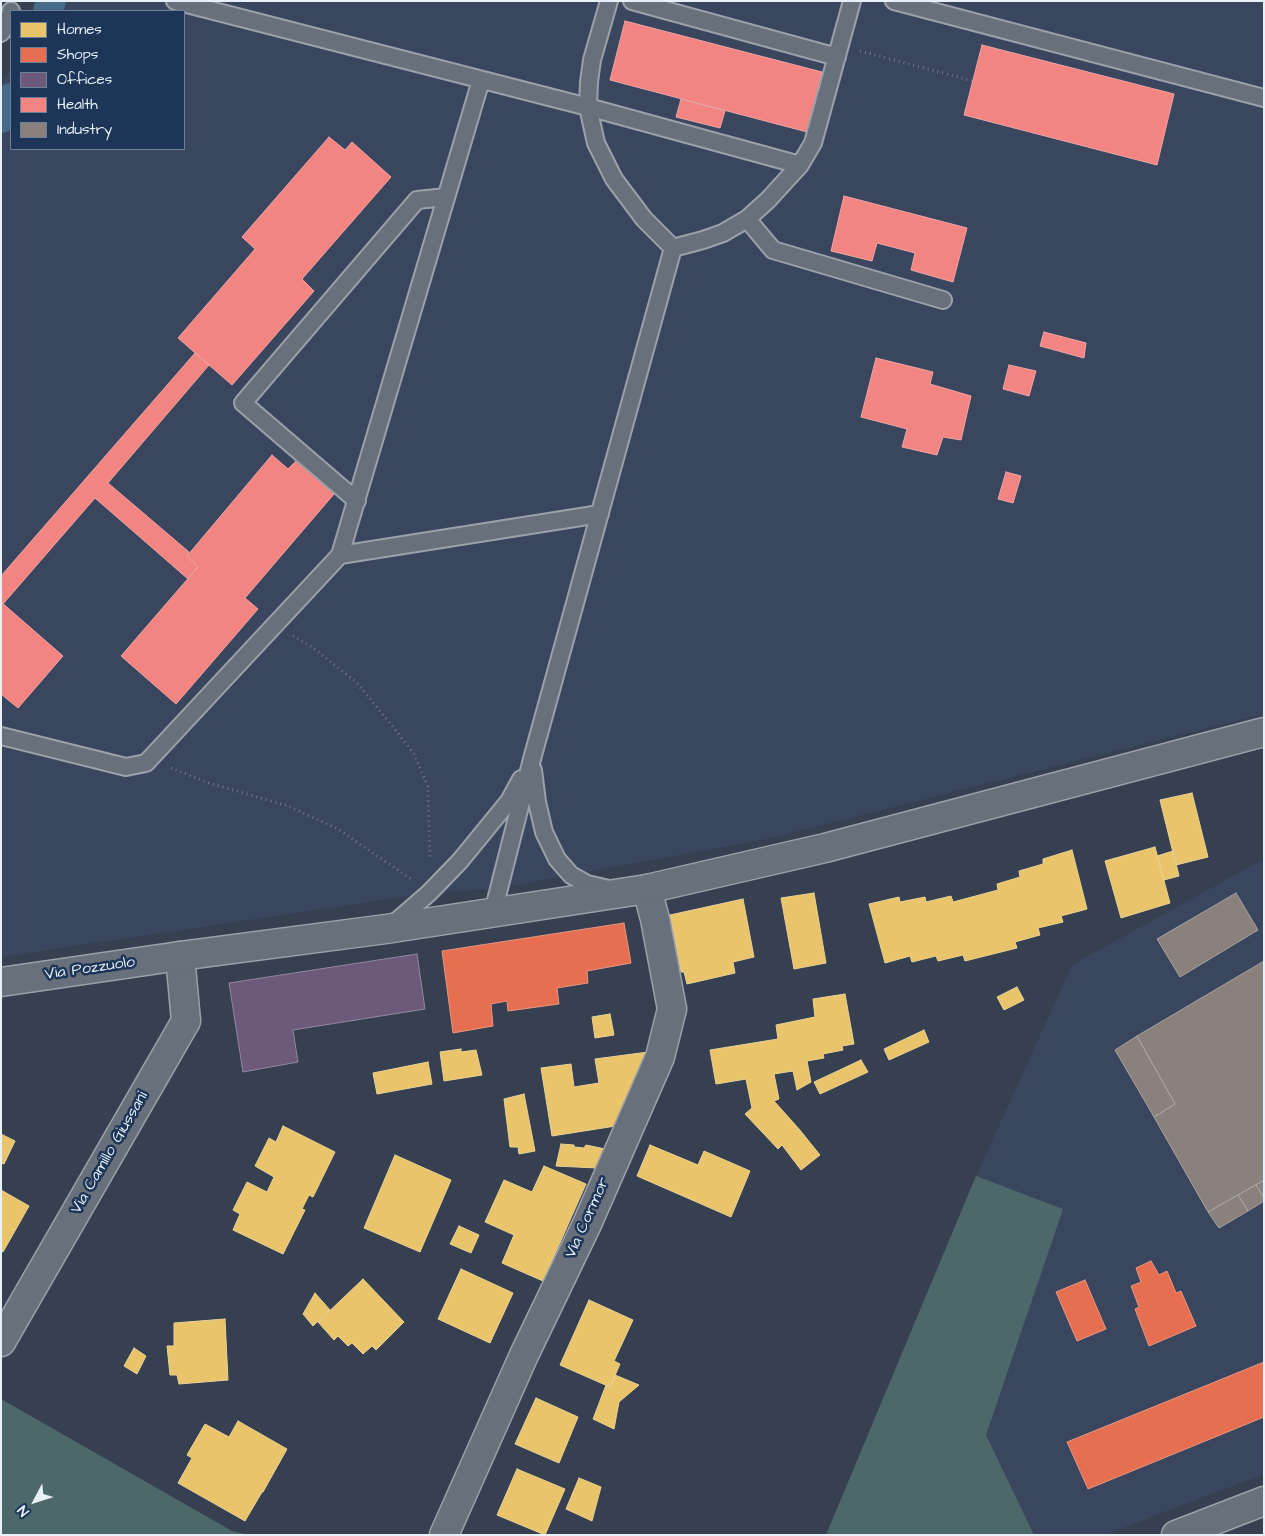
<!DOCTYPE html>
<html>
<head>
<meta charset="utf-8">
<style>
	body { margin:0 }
	#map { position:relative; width:1265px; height:1536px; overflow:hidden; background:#364050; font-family:"Architects Daughter",sans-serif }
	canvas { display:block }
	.frame { position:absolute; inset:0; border:2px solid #e8f1f8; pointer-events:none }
	.legend { position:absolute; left:10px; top:10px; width:175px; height:140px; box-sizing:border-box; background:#1d3557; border:1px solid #6e8097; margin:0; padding:6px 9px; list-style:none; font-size:15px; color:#e8f1f8 }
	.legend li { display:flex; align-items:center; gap:10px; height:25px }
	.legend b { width:25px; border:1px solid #6e8097 }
	.north { position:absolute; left:10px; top:1476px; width:50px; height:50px; -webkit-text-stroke:4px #1d3557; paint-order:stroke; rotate:230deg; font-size:14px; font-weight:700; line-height:20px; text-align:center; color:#e8f1f8 }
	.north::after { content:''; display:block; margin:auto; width:18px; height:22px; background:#e8f1f8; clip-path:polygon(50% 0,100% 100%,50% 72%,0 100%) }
</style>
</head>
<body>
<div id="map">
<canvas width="1265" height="1536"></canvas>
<div class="frame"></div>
<ul class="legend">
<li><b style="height:14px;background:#e9c46a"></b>Homes</li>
<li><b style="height:14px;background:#e76f51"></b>Shops</li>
<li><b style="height:14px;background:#6d597a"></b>Offices</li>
<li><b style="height:14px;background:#f28482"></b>Health</li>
<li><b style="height:14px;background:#8a817c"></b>Industry</li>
</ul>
<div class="north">N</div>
</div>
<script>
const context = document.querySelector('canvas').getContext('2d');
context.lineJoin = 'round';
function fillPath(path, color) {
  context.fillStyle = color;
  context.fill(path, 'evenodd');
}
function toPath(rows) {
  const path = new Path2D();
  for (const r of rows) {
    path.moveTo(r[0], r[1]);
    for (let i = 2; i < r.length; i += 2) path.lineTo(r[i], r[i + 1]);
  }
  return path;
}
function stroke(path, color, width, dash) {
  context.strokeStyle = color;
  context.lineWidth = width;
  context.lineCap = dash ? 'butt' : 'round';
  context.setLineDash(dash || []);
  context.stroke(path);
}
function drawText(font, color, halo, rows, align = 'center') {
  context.font = font + ' "Architects Daughter",sans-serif';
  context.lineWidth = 5;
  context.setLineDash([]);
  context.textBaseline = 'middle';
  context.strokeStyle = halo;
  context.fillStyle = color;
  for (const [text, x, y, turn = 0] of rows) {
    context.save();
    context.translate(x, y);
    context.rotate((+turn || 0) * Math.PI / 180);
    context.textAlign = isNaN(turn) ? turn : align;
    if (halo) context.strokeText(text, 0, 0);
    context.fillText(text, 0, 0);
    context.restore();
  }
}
fillPath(toPath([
	[42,1,1264,1,1264,714,762,840,499,888,429,893,1,957,1,85,11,68,11,149,184,149,184,11,40,11],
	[1264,859,1264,1474,1104,1535,826,1535,976,1176,1072,965]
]), '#3a465e');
fillPath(toPath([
	[976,1176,1063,1209,986,1435,1034,1535,826,1535],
	[1,1399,232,1531,248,1535,1,1535]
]), '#4c686a');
const homes = toPath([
	[1192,793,1208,857,1176,865,1160,800,1192,793],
	[1155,847,1170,903,1121,918,1105,861,1155,847],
	[1072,850,1087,909,1061,916,1063,922,1038,928,1040,935,1015,942,1017,948,965,961,963,955,938,961,936,956,912,962,910,956,885,963,869,904,899,897,900,902,925,897,926,902,951,896,953,902,998,890,997,884,1020,877,1019,871,1043,864,1043,859,1072,850],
	[1173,851,1179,876,1164,880,1157,856,1173,851],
	[814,893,826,963,794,969,781,898,814,893],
	[743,899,754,957,733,962,735,973,687,984,684,972,681,972,670,915,743,899],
	[1017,987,1024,1000,1004,1010,997,997,1017,987],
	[845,994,854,1044,842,1046,843,1050,823,1054,824,1058,807,1061,811,1082,797,1090,793,1071,774,1074,779,1099,774,1101,799,1129,820,1155,801,1170,782,1145,778,1149,745,1114,752,1108,746,1079,716,1084,710,1050,778,1039,776,1025,815,1017,813,999,845,994],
	[610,1014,614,1035,595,1038,592,1017,610,1014],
	[924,1030,929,1042,889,1060,884,1049,924,1030],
	[461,1049,461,1052,476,1050,482,1075,444,1081,440,1052,461,1049],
	[656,1051,622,1125,552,1136,541,1068,571,1064,574,1087,599,1083,595,1059,656,1051],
	[861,1060,868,1072,820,1094,814,1082,861,1060],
	[428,1062,432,1084,377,1094,373,1073,428,1062],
	[524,1094,535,1151,519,1154,518,1147,510,1147,504,1099,524,1094],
	[283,1126,335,1152,313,1197,309,1195,302,1209,305,1210,283,1254,233,1230,240,1214,233,1210,247,1182,267,1192,274,1177,255,1166,269,1138,276,1142,283,1126],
	[1,1134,15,1141,4,1164,1,1163,1,1134],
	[561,1144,574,1145,574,1147,584,1148,586,1145,605,1149,597,1168,556,1166,561,1144],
	[650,1145,698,1165,704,1151,750,1171,731,1217,637,1176,650,1145],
	[395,1155,451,1180,420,1252,364,1228,395,1155],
	[544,1166,586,1184,543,1281,502,1263,514,1235,485,1222,504,1180,532,1192,544,1166],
	[1,1190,29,1206,3,1252,1,1251,1,1190],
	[459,1226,479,1235,471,1253,450,1244,459,1226],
	[461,1269,513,1293,490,1343,438,1319,461,1269],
	[363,1279,404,1322,376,1350,372,1346,363,1354,352,1343,348,1346,338,1336,334,1340,318,1322,363,1279],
	[315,1293,330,1310,313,1326,303,1314,315,1293],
	[589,1300,633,1320,614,1361,620,1364,610,1387,560,1365,589,1300],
	[225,1319,228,1380,179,1384,177,1375,170,1375,167,1346,174,1346,174,1323,225,1319],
	[134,1348,146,1356,137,1374,124,1366,134,1348],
	[615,1375,639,1385,619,1402,614,1429,593,1419,606,1385,610,1387,615,1375],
	[536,1398,578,1417,559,1463,515,1444,536,1398],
	[238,1421,287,1449,263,1492,262,1492,245,1521,178,1483,192,1458,187,1455,205,1424,229,1437,238,1421],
	[517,1469,565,1489,545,1535,497,1515,517,1469],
	[579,1478,601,1487,592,1521,566,1509,579,1478]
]);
fillPath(homes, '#e9c46a');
stroke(homes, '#e9d295', 1);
const shops = toPath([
	[624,923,631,963,587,971,588,983,557,988,559,1004,508,1011,507,1001,491,1004,493,1026,453,1033,442,951,624,923],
	[1151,1261,1159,1275,1167,1271,1176,1293,1181,1291,1196,1326,1149,1346,1135,1309,1139,1307,1131,1286,1141,1282,1136,1268,1151,1261],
	[1085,1280,1106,1329,1077,1341,1056,1292,1085,1280],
	[1264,1362,1264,1417,1088,1489,1067,1442,1264,1362]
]);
fillPath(shops, '#e76f51');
stroke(shops, '#e79683', 1);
const offices = toPath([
	[417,954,425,1009,293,1030,298,1062,243,1072,229,983,417,954]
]);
fillPath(offices, '#6d597a');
stroke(offices, '#9287a0', 1);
const health = toPath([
	[625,21,822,72,807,132,610,80,625,21],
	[982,45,1174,94,1157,165,964,115,982,45],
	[681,99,725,111,720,128,676,117,681,99],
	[329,137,345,150,352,142,391,177,302,279,314,291,232,385,178,338,255,249,242,237,329,137],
	[844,196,967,228,953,282,911,270,915,253,877,243,872,261,831,251,844,196],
	[1044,332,1086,343,1084,358,1040,346,1044,332],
	[195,353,209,365,108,483,189,552,187,556,198,567,188,579,95,498,3,604,1,602,1,576,195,353],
	[876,358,933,372,930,384,971,396,961,440,943,437,937,455,902,447,907,429,861,417,876,358],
	[1009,365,1036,371,1029,396,1003,389,1009,365],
	[272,455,288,469,296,461,334,494,245,598,258,609,176,704,121,656,198,567,187,556,272,455],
	[1006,472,1021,476,1013,503,998,499,1006,472],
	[1,602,63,656,18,708,1,694,1,602]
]);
fillPath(health, '#f28482');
stroke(health, '#efa5a5', 1);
const industry = toPath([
	[1236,893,1258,930,1180,977,1157,939,1236,893],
	[1264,961,1264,1180,1208,1212,1154,1117,1175,1104,1137,1036,1264,961],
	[1137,1036,1175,1104,1154,1117,1115,1050,1137,1036],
	[1264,1180,1264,1198,1256,1185,1264,1180],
	[1256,1185,1264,1198,1264,1201,1248,1211,1238,1195,1256,1185],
	[1238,1195,1248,1211,1219,1228,1208,1212,1238,1195]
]);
fillPath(industry, '#8a817c');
stroke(industry, '#a6a3a1', 1);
stroke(toPath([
	[48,11,51,1],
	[1,118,11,98]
]), '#456b88', 30);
const lane = toPath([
	[175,1,588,107,800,165],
	[609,1,592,60,589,82,588,107,596,143,614,179,644,219,673,248],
	[632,1,837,57],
	[894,1,1264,98],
	[1,33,8,22,11,11],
	[747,219,773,250,943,300],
	[673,248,703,240,723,233,747,219,768,200,800,165,813,143,852,1],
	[357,501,243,403,417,200,446,197],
	[340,555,600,514],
	[1,736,126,767,146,763,340,555,481,80],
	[533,770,537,802,544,832,557,859,571,875,587,884,609,889],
	[493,912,532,759,673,248],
	[391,926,429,893,460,861,509,801,521,779]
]);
const street = toPath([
	[1,1342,186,1021,180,956],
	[444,1535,524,1355,587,1224,660,1057,672,1009,655,919,647,889]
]);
const secondary = toPath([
	[1176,1535,1264,1501]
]);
const primary = toPath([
	[1,982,180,956,386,929,647,889,825,848,1264,732]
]);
stroke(lane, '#9ba1aa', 20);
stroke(street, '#9ba1aa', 31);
stroke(secondary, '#9ba1aa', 31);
stroke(primary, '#9ba1aa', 31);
stroke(toPath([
	[860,51,973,81],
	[293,636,312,647,356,682,390,723,414,754,428,787,430,860],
	[171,768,209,783,288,806,338,829,411,879]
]), '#717881', 3, [1, 4]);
stroke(lane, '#68707b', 16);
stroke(street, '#68707b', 28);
stroke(secondary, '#68707b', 28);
stroke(primary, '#68707b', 28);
drawText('16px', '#e8f1f8', '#1d3557', [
	["Via Pozzuolo",90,969,-8],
	["Via Camillo Giussani",110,1153,-60],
	["Via Cormor",588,1218,-66]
]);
</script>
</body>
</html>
